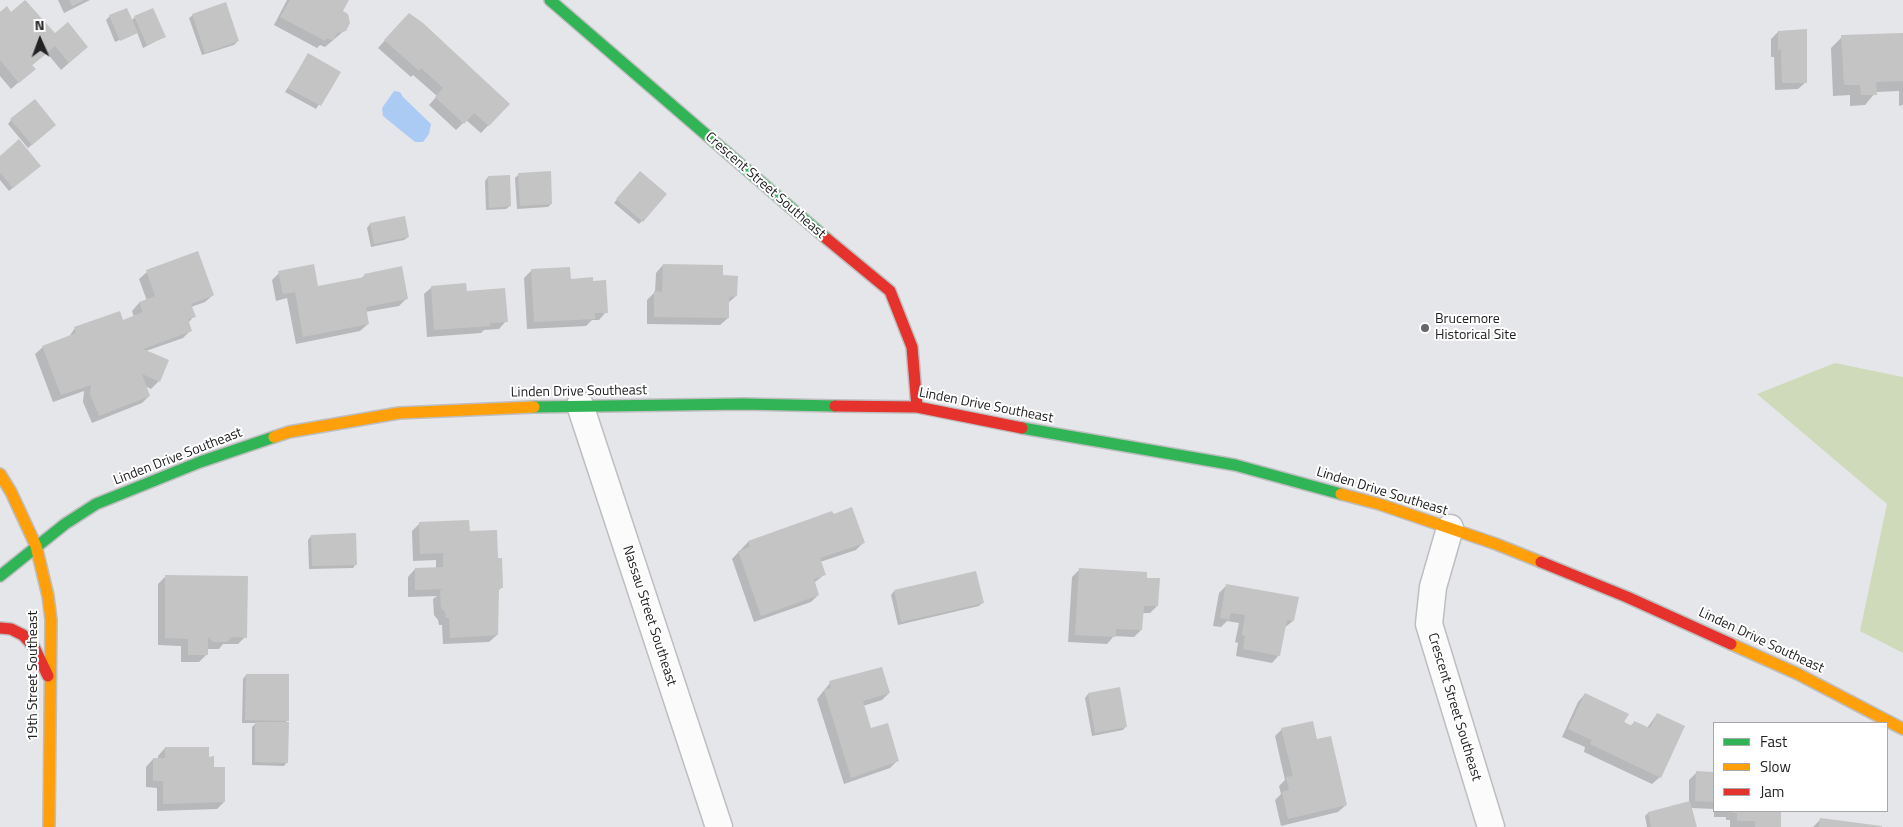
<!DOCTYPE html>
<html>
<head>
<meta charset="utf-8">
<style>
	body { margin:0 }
	#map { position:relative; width:1903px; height:827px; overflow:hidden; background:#e5e6e9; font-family:"Titillium Web",sans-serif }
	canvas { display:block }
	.legend { position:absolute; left:1713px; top:722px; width:175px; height:90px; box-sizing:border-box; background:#fff; border:1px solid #a7a7a8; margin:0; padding:6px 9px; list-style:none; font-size:15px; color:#232325 }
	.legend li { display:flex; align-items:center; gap:10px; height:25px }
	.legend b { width:25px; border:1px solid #a7a7a8 }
	.north { position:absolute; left:15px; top:15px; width:50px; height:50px; -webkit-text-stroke:4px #fff; paint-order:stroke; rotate:358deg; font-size:14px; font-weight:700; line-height:20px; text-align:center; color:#232325 }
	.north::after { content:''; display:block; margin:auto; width:18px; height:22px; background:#232325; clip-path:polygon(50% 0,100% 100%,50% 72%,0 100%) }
</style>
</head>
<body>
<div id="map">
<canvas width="1903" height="827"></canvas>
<ul class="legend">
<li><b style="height:6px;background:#30b455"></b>Fast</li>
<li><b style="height:6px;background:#ff9f0a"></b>Slow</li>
<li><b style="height:6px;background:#e5322d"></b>Jam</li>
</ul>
<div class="north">N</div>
</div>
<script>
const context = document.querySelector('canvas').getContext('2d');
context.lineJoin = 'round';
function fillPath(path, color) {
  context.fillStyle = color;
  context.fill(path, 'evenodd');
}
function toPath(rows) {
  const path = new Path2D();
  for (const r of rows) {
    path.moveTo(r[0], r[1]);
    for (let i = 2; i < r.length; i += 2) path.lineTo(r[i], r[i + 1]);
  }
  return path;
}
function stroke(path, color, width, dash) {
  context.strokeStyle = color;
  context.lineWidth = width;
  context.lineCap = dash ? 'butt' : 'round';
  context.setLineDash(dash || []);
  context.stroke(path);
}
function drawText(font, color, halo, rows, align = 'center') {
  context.font = font + ' "Titillium Web",sans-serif';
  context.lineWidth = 4;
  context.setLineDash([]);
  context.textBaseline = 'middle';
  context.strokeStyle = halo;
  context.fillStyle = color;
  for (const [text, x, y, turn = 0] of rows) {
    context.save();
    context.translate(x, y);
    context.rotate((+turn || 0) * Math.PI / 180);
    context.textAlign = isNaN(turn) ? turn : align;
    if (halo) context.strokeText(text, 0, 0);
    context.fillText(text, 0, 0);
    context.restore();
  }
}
fillPath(toPath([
	[1835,363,1903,377,1903,653,1860,631,1887,504,1757,394]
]), '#cfdaba');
fillPath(toPath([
	[394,91,400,92,403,97,431,124,429,134,423,142,415,142,383,116,382,108]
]), '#accbf4');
fillPath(toPath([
	[58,0,90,0,64,13],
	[287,0,347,0,341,12,345,30,325,47,320,45,317,48,274,25],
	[26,1,55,35,79,54,61,70,47,53,31,66,26,76,11,89,0,76,0,13,11,13],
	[193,15,238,41,234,45,202,55,189,18],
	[110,16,131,21,135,17,164,37,143,48,137,32,115,42,106,20],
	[401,22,508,104,481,133,466,120,456,130,429,105,437,96,413,75,411,77,378,48],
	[1778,32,1806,82,1798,89,1775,90,1774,57,1771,57,1771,39],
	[1903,35,1903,105,1899,106,1899,91,1876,92,1865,105,1850,106,1850,95,1833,96,1831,48,1842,37],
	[308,55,339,72,316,109,285,92],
	[11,120,51,129,28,148,8,124],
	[0,157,36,169,9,191,0,180],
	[518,175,551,204,548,207,517,209,515,178],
	[637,176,642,221,639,224,614,203],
	[488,177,510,206,506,209,486,210,485,181],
	[370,224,408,237,404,240,371,247,367,228],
	[663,265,721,277,736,296,728,303,728,318,720,325,647,324,647,300,655,292,656,273],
	[532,270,569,280,606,312,599,320,592,320,586,326,527,329,524,278],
	[147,272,213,295,205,302,191,307,194,316,188,323,191,330,183,338,146,351,168,361,159,381,151,389,145,386,149,396,142,403,92,423,83,402,84,391,53,402,35,354,43,347,68,338,75,328,122,321,134,317,132,311,139,303,147,301,139,279],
	[279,273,317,287,361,279,365,275,407,298,399,306,365,312,368,324,360,331,296,344,287,298,276,301,272,280],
	[432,287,465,292,506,321,499,329,484,330,481,333,427,337,424,294],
	[832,513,864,542,856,550,820,562,825,574,814,583,818,595,811,602,754,622,732,559,748,542],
	[419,524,468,533,497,560,502,587,497,592,497,635,489,642,443,644,442,625,439,625,438,620,434,615,433,599,437,596,408,597,408,577,415,569,436,568,436,560,413,561,412,531],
	[311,536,356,564,353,568,309,569,308,540],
	[1079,570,1146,579,1157,606,1150,613,1142,613,1141,630,1134,637,1114,636,1107,644,1068,642,1072,577],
	[166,576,245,637,238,644,223,644,219,649,207,649,206,655,199,662,181,662,181,646,158,645,158,584],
	[1227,585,1293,621,1284,628,1279,655,1272,663,1236,656,1238,643,1235,642,1239,623,1227,621,1221,627,1213,626,1219,593],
	[894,591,983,602,979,606,898,625,891,595],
	[246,675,288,720,285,723,287,762,284,766,252,765,252,727,256,723,242,723,243,679],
	[830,683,889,693,882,700,863,706,870,729,898,760,890,768,844,784,817,699],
	[1088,694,1126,726,1123,730,1092,736,1085,698],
	[1585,694,1630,726,1635,722,1647,728,1657,714,1660,777,1652,784,1584,752,1585,747,1562,737,1578,702],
	[1282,729,1316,740,1346,805,1338,812,1281,826,1275,800,1281,794,1279,786,1285,780,1275,736],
	[165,748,213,768,224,802,217,809,157,811,157,788,146,787,146,767,153,759,158,759,158,756],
	[1696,773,1714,773,1714,809,1691,808,1695,827,1647,827,1645,816,1648,813,1689,803,1689,780],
	[1714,811,1780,811,1780,827,1730,827,1730,820,1726,820,1726,817,1714,817],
	[1821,819,1882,827,1813,827]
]), '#0003');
fillPath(toPath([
	[25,0,55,33,68,22,88,47,69,63,55,46,32,65,36,69,19,83,0,60,0,12,7,6,11,12],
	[69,0,85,0,72,6],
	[290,0,349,0,343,11,348,14,350,23,346,31,337,33,333,41,327,38,325,41,280,17],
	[226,2,239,41,205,53,192,14],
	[127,8,138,33,120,41,109,15],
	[153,8,166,37,147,45,134,16],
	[409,13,423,23,510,104,489,126,474,113,464,124,435,97,443,88,421,68,419,71,384,40],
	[1807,29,1807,83,1782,83,1781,50,1778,50,1778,31],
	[1903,33,1903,81,1876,82,1877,95,1861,95,1860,85,1844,85,1841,35],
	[308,53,341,72,321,106,288,88],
	[35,99,56,125,32,145,10,119],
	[19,139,41,166,13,188,0,173,0,156],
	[551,171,552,204,520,206,518,173],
	[640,171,667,194,643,222,616,199],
	[510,175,511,206,489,208,488,176],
	[405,216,409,237,374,244,370,223],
	[198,251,214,295,191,304,196,317,188,319,192,331,143,349,169,360,160,382,142,374,150,396,99,416,90,394,91,385,61,395,42,346,76,333,74,327,120,311,123,320,143,312,139,302,155,296,146,270],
	[314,264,318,286,365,277,364,274,402,266,408,299,366,307,369,324,303,337,295,292,283,294,278,271],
	[663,264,723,265,723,275,738,276,737,296,729,297,729,318,654,317,654,291,662,292],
	[570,267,571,279,593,277,593,281,606,280,608,313,595,313,595,319,534,322,531,269],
	[466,283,467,291,505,288,508,322,490,323,490,326,434,330,431,286],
	[852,507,865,543,820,558,826,575,814,579,819,595,761,616,738,551,750,547,748,541,832,511,834,514],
	[469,520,470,531,497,530,498,558,502,558,503,588,499,588,498,635,450,638,449,618,446,618,445,612,441,608,440,591,442,589,415,590,415,568,443,567,443,553,420,554,419,522],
	[356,533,357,565,312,566,311,535],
	[1079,568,1147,572,1147,578,1160,578,1158,606,1144,606,1142,630,1116,629,1116,637,1075,635],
	[976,571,984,603,901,622,894,590],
	[165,575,248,576,247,638,232,637,227,642,213,642,208,637,208,655,188,655,188,639,165,638],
	[1226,584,1299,597,1294,621,1287,620,1280,656,1243,649,1245,636,1242,635,1245,615,1231,613,1229,620,1220,618],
	[882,667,890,693,863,701,871,728,888,723,899,761,851,778,824,690,831,688,829,681],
	[246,674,289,674,289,721,245,720],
	[1120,687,1127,727,1095,733,1088,693],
	[1585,693,1629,714,1624,722,1632,726,1634,721,1650,728,1657,713,1685,726,1661,778,1590,744,1592,740,1568,729],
	[1313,721,1317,739,1331,736,1347,805,1288,819,1282,792,1289,790,1286,777,1293,776,1281,728],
	[255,722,289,722,288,763,255,762],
	[165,747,209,747,209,757,214,756,214,767,225,767,225,802,163,804,163,781,153,781,153,758,165,758],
	[1696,771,1714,772,1714,802,1695,801],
	[1690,801,1697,827,1651,827,1648,812],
	[1733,811,1781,811,1781,827,1755,827,1755,821,1737,821,1737,813,1733,813],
	[1820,818,1882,826,1882,827,1819,827]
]), '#c4c4c4');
const street = toPath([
	[580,405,719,827],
	[1450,528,1433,587,1429,624,1491,827]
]);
const fast = toPath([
	[550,0,827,239],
	[534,407,743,404,835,406],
	[1022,428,1235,465,1341,494],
	[0,576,65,524,96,504,200,462,274,437]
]);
const slow = toPath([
	[274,437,289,432,399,413,534,407],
	[0,474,11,492,36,546,48,596,51,620,49,827],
	[1341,494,1379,504,1496,544,1541,562],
	[1731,644,1798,674,1903,729]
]);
const jam = toPath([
	[827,239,890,291,912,347,917,407],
	[835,406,917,407,1022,428],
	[1541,562,1627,597,1731,644],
	[0,628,11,629,23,635,34,647,48,676]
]);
stroke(street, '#bebec0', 29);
stroke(fast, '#bebec0', 14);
stroke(slow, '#bebec0', 14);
stroke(jam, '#bebec0', 14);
stroke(street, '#fbfbfc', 26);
stroke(fast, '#30b455', 11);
stroke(slow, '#ff9f0a', 11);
stroke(jam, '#e5322d', 11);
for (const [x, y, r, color] of [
	[1425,328,5,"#67676a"]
]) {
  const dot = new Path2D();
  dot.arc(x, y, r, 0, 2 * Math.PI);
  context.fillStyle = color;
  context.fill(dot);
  stroke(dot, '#fff', 2);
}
drawText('14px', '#232325', '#fff', [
	["Crescent Street Southeast",765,186,41],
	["Linden Drive Southeast",579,392,-1],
	["Linden Drive Southeast",986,406,11],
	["Linden Drive Southeast",178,457,-21],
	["Linden Drive Southeast",1382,492,17],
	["Nassau Street Southeast",649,616,72],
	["Linden Drive Southeast",1761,641,25],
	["19th Street Southeast",34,676,-90],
	["Crescent Street Southeast",1454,707,73]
]);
drawText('14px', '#232325', '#fff', [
	["Brucemore",1435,320],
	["Historical Site",1435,336]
], 'left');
</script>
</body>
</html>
